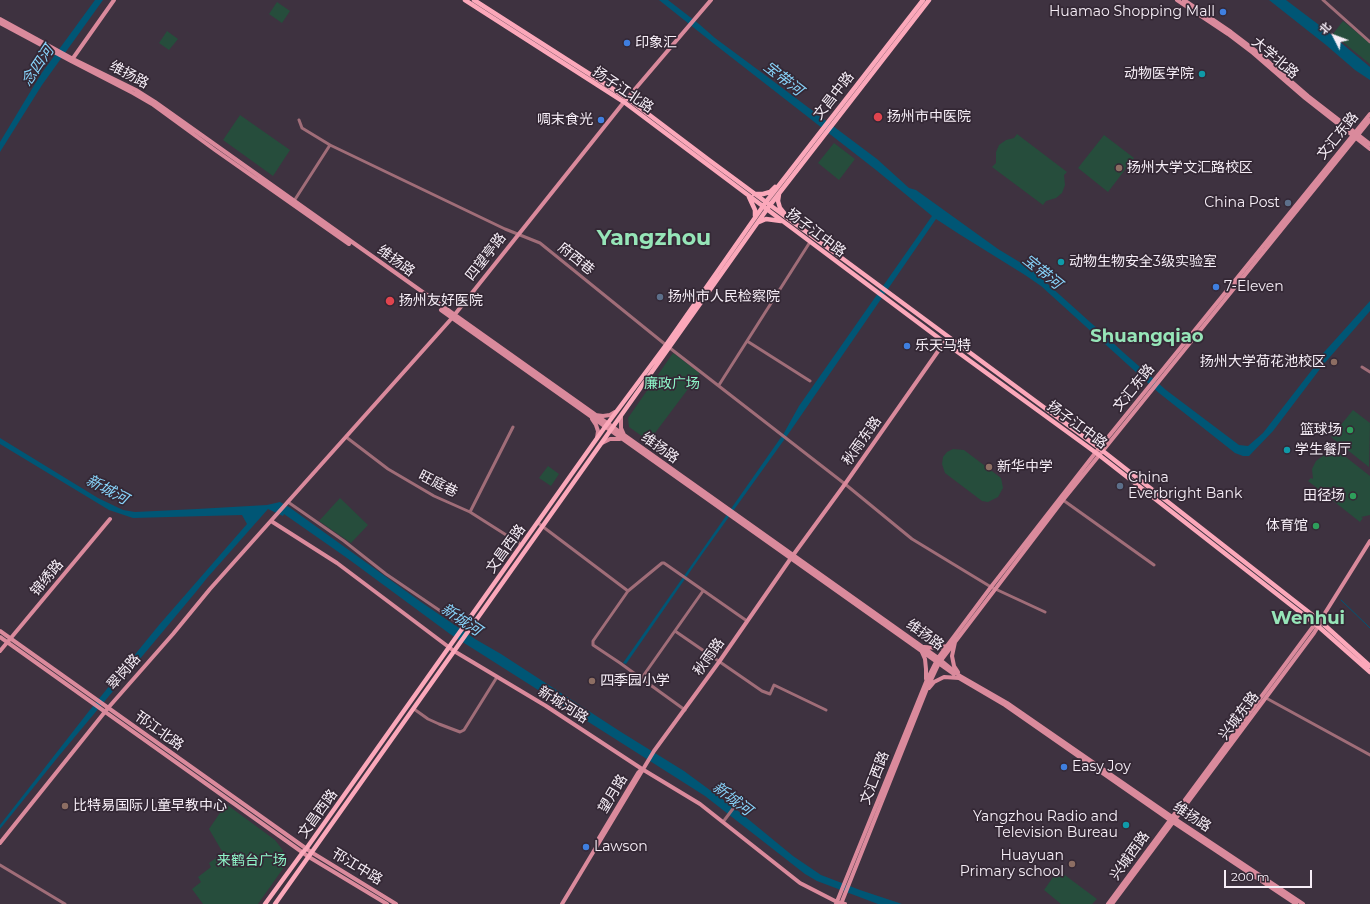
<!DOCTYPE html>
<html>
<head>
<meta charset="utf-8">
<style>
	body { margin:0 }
	#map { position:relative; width:1370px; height:904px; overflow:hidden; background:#3e3240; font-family:Montserrat,"Noto Sans SC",sans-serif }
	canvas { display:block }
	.north { position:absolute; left:1314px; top:16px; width:40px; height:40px; -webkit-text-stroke:3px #342835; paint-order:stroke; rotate:312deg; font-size:11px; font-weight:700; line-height:16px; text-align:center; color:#f6eef7 }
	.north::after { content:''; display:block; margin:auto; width:14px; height:18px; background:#f6eef7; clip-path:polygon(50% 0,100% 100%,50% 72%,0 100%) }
	.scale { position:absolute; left:1224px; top:870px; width:88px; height:18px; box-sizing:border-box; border:2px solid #f6eef7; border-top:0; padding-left:5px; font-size:12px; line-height:14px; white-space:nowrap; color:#f6eef7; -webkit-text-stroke:3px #342835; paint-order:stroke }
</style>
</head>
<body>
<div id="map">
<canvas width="1370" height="904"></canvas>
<div class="north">北</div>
<div class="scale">200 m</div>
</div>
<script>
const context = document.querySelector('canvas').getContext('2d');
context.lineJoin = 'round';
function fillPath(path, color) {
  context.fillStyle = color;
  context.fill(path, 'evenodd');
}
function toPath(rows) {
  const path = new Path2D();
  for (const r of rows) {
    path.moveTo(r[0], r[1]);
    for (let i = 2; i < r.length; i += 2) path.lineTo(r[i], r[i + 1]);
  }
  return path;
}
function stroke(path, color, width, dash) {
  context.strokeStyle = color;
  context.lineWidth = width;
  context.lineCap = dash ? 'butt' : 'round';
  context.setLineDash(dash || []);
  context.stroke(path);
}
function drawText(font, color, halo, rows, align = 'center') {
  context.font = font + ' Montserrat,"Noto Sans SC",sans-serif';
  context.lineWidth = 3.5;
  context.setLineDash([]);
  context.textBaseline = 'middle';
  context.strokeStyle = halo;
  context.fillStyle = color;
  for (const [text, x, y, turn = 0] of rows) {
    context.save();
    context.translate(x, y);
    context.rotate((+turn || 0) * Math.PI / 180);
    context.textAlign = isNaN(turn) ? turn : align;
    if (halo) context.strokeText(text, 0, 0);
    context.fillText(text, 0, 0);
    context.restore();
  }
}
fillPath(toPath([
	[277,2,290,11,282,23,269,14],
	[1343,21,1370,43,1370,64,1333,34],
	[167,31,178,39,169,50,159,43],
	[240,115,290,150,273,176,223,140],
	[1017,134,1067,172,1064,175,1065,185,1062,193,1056,198,1046,201,1043,205,992,167,996,163,996,152,999,145,1006,140,1014,138],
	[1104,135,1134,158,1108,192,1078,168],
	[834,143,855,159,839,180,818,163],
	[673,353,700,373,649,441,629,427,628,418],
	[1353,410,1370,423,1369,467,1331,437],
	[1333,447,1370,476,1370,515,1361,517,1363,518,1360,522,1308,481,1311,478,1313,479,1312,469,1316,461,1324,455,1332,453,1330,451],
	[953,449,964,450,1001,478,1003,488,998,497,988,502,982,501,945,473,942,464,943,457,947,452],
	[548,466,559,474,551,486,539,478],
	[340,498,368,525,351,543,319,521],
	[226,804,275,840,282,849,284,854,285,865,282,870,258,904,203,904,192,889,201,882,198,877,211,867,209,863,223,853,209,829],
	[1058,870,1097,899,1092,904,1061,904,1044,890]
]), '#264d3c');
fillPath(toPath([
	[95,0,103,0,42,85,0,152,0,142,41,74],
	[659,0,668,0,699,24,715,38,769,78,877,159,909,188,916,190,998,249,1031,269,1110,340,1124,353,1166,390,1239,445,1248,446,1263,433,1315,366,1317,360,1370,301,1370,311,1323,365,1273,431,1249,456,1243,456,1235,453,1159,393,1041,286,1025,275,959,234,936,219,789,433,703,553,626,664,623,663,784,433,799,406,932,216,876,170,713,43],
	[1269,0,1286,0,1327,31,1370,67,1370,80,1355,70,1326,45],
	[0,438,98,498,123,510,135,512,197,509,267,505,280,502,289,507,421,602,475,639,501,654,621,732,684,771,737,810,793,856,821,875,860,890,902,904,878,904,817,881,805,874,705,796,450,634,347,558,284,514,283,516,268,509,207,578,195,593,58,757,0,829,0,825,89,711,159,625,247,524,242,515,133,518,109,510,0,444]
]), '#005675');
stroke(toPath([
	[1341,600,1370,628]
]), '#005675', 1);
stroke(toPath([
	[1323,0,1370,42],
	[330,145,505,229,540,243,666,345,845,484,912,539,991,587,1045,612],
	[294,201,330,145,302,128,299,120],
	[747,341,810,381],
	[1362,367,1370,372],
	[719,385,810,242],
	[346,437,388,469,434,496,470,512,522,545],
	[1063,500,1154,565],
	[288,502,344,541,386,574,464,627],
	[470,512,513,427],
	[538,523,628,591],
	[675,631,762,691,770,694,774,685,826,710],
	[641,679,703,591],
	[1266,698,1370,755],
	[414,709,428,719,439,724,460,732,464,730,497,677],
	[685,710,620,663,593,645,593,641,628,591,662,563,664,563,747,621],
	[723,822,735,806],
	[0,865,65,904]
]), '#a06d78', 3);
stroke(toPath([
	[1177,0,1228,34,1253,53,1305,98,1370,149],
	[1184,0,1231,32,1256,51,1308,96,1370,144],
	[0,19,73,59,136,90,155,102,938,658,960,676,1007,703,1172,817,1303,904],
	[0,23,71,61,133,93,152,104,215,150,349,244],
	[71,61,114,0],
	[441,310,954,674],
	[595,415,603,416,610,415,615,412],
	[621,416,621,428,625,437],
	[592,419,596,425,598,431,597,438],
	[602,443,610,439,620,439],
	[271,521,337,563,454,651,546,706,642,769,700,804,800,883,837,902,845,904],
	[0,631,311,852,396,904],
	[0,637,309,857,387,904],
	[955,642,952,656,954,666,958,672],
	[924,647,938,648,947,646],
	[921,650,925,659,926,669,926,679],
	[0,651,110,519],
	[959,678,1005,705,1170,820,1296,904],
	[929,688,934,682,944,677,959,678],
	[599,838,638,773,641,770],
	[0,843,108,708,173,634,210,589,452,318,624,102,711,0],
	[562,904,654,751,719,662,791,558,845,484,948,337],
	[836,904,926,682,938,658,991,587,1096,452,1370,114],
	[841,904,926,691,939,663,1063,500,1370,120],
	[1108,904,1315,624,1320,621,1370,541],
	[1112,904,1314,633,1319,625]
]), '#da8a9c', 4);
stroke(toPath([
	[465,0,624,102,944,342,1099,455,1319,627,1370,672],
	[474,0,627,98,709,160,1099,448,1320,621,1370,666],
	[754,194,763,194,770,192,775,187],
	[779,194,778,201,780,208,784,213],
	[749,197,755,210,755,216],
	[759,222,766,219,781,221],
	[265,904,303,852,306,849,605,427,666,345,766,202,923,0],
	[275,904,770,205,929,0]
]), '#fba8ba', 4.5);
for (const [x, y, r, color] of [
	[1223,12,4,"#3f7fe0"],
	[627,43,4,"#3f7fe0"],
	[1202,74,4,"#0f9aa8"],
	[878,117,5,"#e0444e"],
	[601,120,4,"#3f7fe0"],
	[1119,168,4,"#8d6e63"],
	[1288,203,4,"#5c6f8a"],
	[1061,262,4,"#0f9aa8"],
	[1216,287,4,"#3f7fe0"],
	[660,297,4,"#5c6f8a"],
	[390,301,5,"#e0444e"],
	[907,346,4,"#3f7fe0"],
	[1334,362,4,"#8d6e63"],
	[1350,430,4,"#2e9e5b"],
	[1287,450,4,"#0f9aa8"],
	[989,467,4,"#8d6e63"],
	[1120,486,4,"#5c6f8a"],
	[1353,496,4,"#2e9e5b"],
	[1316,526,4,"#2e9e5b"],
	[592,681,4,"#8d6e63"],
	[1064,767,4,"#3f7fe0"],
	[65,806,4,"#8d6e63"],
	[1126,825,4,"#0f9aa8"],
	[586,847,4,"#3f7fe0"],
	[1072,864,4,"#8d6e63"]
]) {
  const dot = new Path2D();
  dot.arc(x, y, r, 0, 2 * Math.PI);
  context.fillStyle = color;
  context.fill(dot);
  stroke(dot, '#342835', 1.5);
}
drawText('14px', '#f6eef7', '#342835', [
	["Huamao Shopping Mall",1215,12,"right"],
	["印象汇",635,43],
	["动物医学院",1194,74,"right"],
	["扬州市中医院",887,117],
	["啁末食光",593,120,"right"],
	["扬州大学文汇路校区",1127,168],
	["China Post",1280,203,"right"],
	["动物生物安全3级实验室",1069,262],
	["7-Eleven",1224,287],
	["扬州市人民检察院",668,297],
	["扬州友好医院",399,301],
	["乐天马特",915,346],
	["扬州大学荷花池校区",1326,362,"right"],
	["篮球场",1342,430,"right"],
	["学生餐厅",1295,450],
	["新华中学",997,467],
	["China",1128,478],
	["Everbright Bank",1128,494],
	["田径场",1345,496,"right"],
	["体育馆",1308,526,"right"],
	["四季园小学",600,681],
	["Easy Joy",1072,767],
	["比特易国际儿童早教中心",73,806],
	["Yangzhou Radio and",1118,817,"right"],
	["Television Bureau",1118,833,"right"],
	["Lawson",594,847],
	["Huayuan",1064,856,"right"],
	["Primary school",1064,872,"right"]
], 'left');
drawText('14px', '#f6eef7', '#342835', [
	["大学北路",1275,58,40],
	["维扬路",129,75,28],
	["扬子江北路",623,90,34],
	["文昌中路",834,96,-52],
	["文汇东路",1338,136,-51],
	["扬子江中路",816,233,37],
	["四望亭路",486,257,-52],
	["府西巷",576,259,39],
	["维扬路",396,261,36],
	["文汇东路",1134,388,-51],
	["扬子江中路",1077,425,36],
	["秋雨东路",862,441,-55],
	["维扬路",660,448,35],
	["旺庭巷",438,484,27],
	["文昌西路",506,549,-54],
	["锦绣路",47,578,-50],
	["维扬路",925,635,35],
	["秋雨路",709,657,-55],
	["翠岗路",124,672,-49],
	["新城河路",563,705,32],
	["兴城东路",1239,716,-53],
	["邗江北路",159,731,35],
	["文汇西路",875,778,-69],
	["望月路",613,794,-59],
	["文昌西路",318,814,-54],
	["维扬路",1192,817,34],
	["兴城西路",1130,856,-54],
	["邗江中路",357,867,31]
]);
drawText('14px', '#8ef5c8', '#342835', [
	["廉政广场",672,384],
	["来鹤台广场",252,861]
]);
drawText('italic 15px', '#88d4fb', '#342835', [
	["念四河",38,66,-56],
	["宝带河",783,79,38],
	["宝带河",1042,272,39],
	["新城河",107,490,28],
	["新城河",461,620,34],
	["新城河",732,799,37]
]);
drawText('bold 18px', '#96e5b8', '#342835', [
	["Shuangqiao",1147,337],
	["Wenhui",1308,619]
]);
drawText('bold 22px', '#96e5b8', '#342835', [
	["Yangzhou",654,239]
]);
</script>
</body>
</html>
